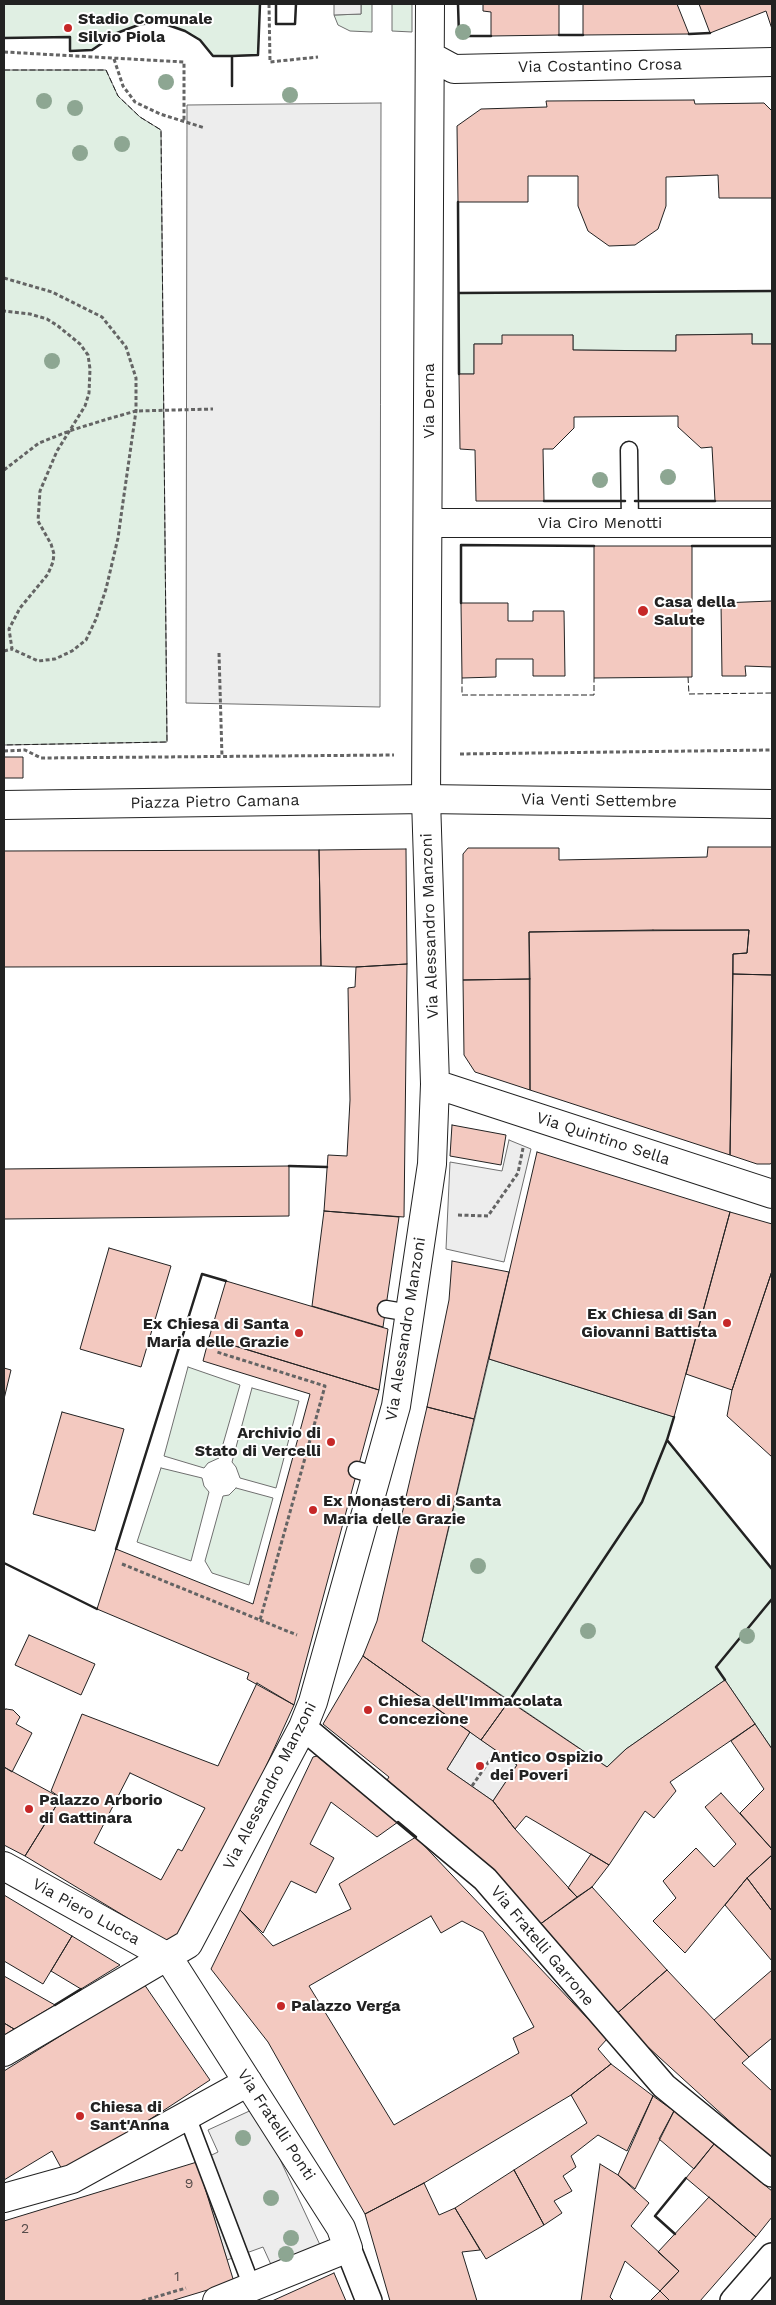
<!DOCTYPE html>
<html>
<head>
<meta charset="utf-8">
<style>
	body { margin:0 }
	#map { position:relative; width:776px; height:2305px; overflow:hidden; background:#fff; font-family:"Work Sans",sans-serif }
	canvas { display:block }
	.frame { position:absolute; inset:0; border:5px solid #222; pointer-events:none }
</style>
</head>
<body>
<div id="map">
<canvas width="776" height="2305"></canvas>
<div class="frame"></div>
</div>
<script>
const context = document.querySelector('canvas').getContext('2d');
context.lineJoin = 'round';
function fillPath(path, color) {
  context.fillStyle = color;
  context.fill(path, 'evenodd');
}
function toPath(rows) {
  const path = new Path2D();
  for (const r of rows) {
    path.moveTo(r[0], r[1]);
    for (let i = 2; i < r.length; i += 2) path.lineTo(r[i], r[i + 1]);
  }
  return path;
}
function stroke(path, color, width, dash) {
  context.strokeStyle = color;
  context.lineWidth = width;
  context.lineCap = dash ? 'butt' : 'round';
  context.setLineDash(dash || []);
  context.stroke(path);
}
function drawText(font, color, halo, rows, align = 'center') {
  context.font = font + ' "Work Sans",sans-serif';
  context.lineWidth = 4;
  context.setLineDash([]);
  context.textBaseline = 'middle';
  context.strokeStyle = halo;
  context.fillStyle = color;
  for (const [text, x, y, turn = 0] of rows) {
    context.save();
    context.translate(x, y);
    context.rotate((+turn || 0) * Math.PI / 180);
    context.textAlign = isNaN(turn) ? turn : align;
    if (halo) context.strokeText(text, 0, 0);
    context.fillText(text, 0, 0);
    context.restore();
  }
}
const green = toPath([
	[4,4,260,4,258,55,213,56,200,40,185,31,161,23,141,24,117,33,92,50,70,51,70,37,4,38,4,4],
	[361,4,372,4,372,32,350,31,338,25,334,15,361,14,361,4],
	[392,4,412,4,412,32,392,31,392,4],
	[4,70,106,70,118,96,140,117,161,130,167,742,4,745,4,70],
	[772,291,772,344,752,344,752,334,676,335,676,351,573,350,573,335,502,344,474,344,474,374,459,374,459,293,772,291],
	[489,1359,674,1417,667,1441,772,1569,772,1749,725,1680,626,1749,607,1767,422,1641,489,1359],
	[188,1367,240,1385,219,1458,208,1463,204,1468,164,1456,188,1367],
	[252,1388,299,1401,276,1488,240,1478,236,1467,232,1462,252,1388],
	[161,1468,202,1478,204,1486,209,1492,191,1561,137,1542,161,1468],
	[236,1488,273,1498,249,1585,212,1573,205,1561,223,1496,229,1495,236,1488]
]);
fillPath(green, '#e0efe3');
stroke(green, '#6f6f6f', 1);
const parking = toPath([
	[334,4,361,4,361,14,334,15,334,4],
	[381,103,380,707,186,703,187,105,381,103],
	[509,1140,531,1149,504,1262,446,1249,450,1162,502,1171,509,1140],
	[470,1732,517,1765,493,1801,447,1769,470,1732],
	[256,2108,321,2247,273,2269,263,2247,227,2260,197,2162,218,2152,208,2130,256,2108]
]);
fillPath(parking, '#ededed');
stroke(parking, '#6f6f6f', 1);
const building = toPath([
	[483,4,559,4,559,35,491,36,491,12,483,11,483,4],
	[583,4,677,4,689,34,583,35,583,4],
	[699,4,772,4,772,29,766,11,710,33,699,4],
	[694,100,695,104,764,103,772,111,772,198,719,198,718,175,666,177,666,206,658,229,635,245,609,246,588,231,578,206,578,176,528,176,528,202,458,202,457,126,481,109,547,107,546,101,694,100],
	[752,334,752,344,772,344,772,501,715,501,712,447,701,448,678,427,678,416,574,417,574,428,553,449,543,449,544,501,476,501,475,450,460,449,459,374,474,374,474,344,502,344,502,335,573,335,573,350,676,351,676,335,752,334],
	[594,546,692,546,692,677,594,678,594,546],
	[772,601,772,667,745,666,746,676,722,676,721,603,772,601],
	[461,603,508,603,508,621,533,621,533,611,564,611,565,676,533,676,533,659,496,659,496,677,462,678,461,603],
	[4,757,23,757,23,778,4,778,4,757],
	[708,847,772,847,772,975,733,974,733,954,747,953,749,930,611,931,529,932,530,979,463,980,463,854,468,848,559,848,559,860,707,857,708,847],
	[406,849,407,964,356,967,321,966,319,850,406,849],
	[319,850,321,966,4,967,4,851,319,850],
	[653,930,749,930,747,953,733,954,730,1155,530,1090,529,932,653,930],
	[407,964,404,1217,324,1211,328,1155,347,1156,350,1100,348,988,355,987,356,967,407,964],
	[733,974,772,975,772,1163,770,1164,757,1164,730,1155,733,974],
	[530,979,530,1090,475,1072,464,1055,463,980,530,979],
	[452,1125,506,1135,501,1165,450,1156,452,1125],
	[537,1152,730,1212,674,1417,489,1359,537,1152],
	[289,1166,289,1216,4,1219,4,1169,289,1166],
	[324,1211,399,1217,383,1327,312,1306,324,1211],
	[730,1212,772,1224,772,1271,732,1390,686,1374,730,1212],
	[109,1248,171,1266,141,1367,80,1349,109,1248],
	[452,1261,509,1272,474,1419,427,1407,449,1300,452,1261],
	[772,1271,772,1457,727,1416,732,1390,772,1271],
	[226,1281,388,1329,379,1390,209,1338,226,1281],
	[209,1338,379,1390,294,1705,247,1679,249,1673,97,1609,116,1549,253,1604,310,1394,203,1361,209,1338],
	[4,1368,11,1370,4,1399,4,1368],
	[427,1407,474,1419,422,1641,509,1701,481,1740,363,1656,377,1621,427,1407],
	[62,1412,124,1429,95,1531,33,1514,62,1412],
	[29,1635,95,1664,81,1695,15,1665,29,1635],
	[363,1656,470,1732,447,1769,493,1801,515,1829,577,1897,539,1925,492,1868,387,1780,389,1777,323,1724,363,1656],
	[725,1680,755,1724,670,1782,676,1791,654,1818,645,1811,609,1865,526,1816,515,1829,493,1801,517,1765,481,1740,509,1701,607,1767,626,1749,725,1680],
	[257,1683,294,1705,252,1797,178,1940,169,1943,25,1856,61,1798,51,1791,82,1714,218,1766,257,1683],
	[130,1773,205,1808,182,1851,178,1849,161,1880,94,1843,130,1773],
	[6,1709,13,1710,20,1717,16,1724,32,1733,12,1772,4,1767,4,1710,6,1709],
	[755,1724,772,1749,772,1849,740,1813,764,1789,731,1741,755,1724],
	[317,1756,398,1822,377,1837,331,1802,310,1844,334,1858,316,1893,291,1881,263,1933,240,1910,313,1757,317,1756],
	[4,1767,61,1798,25,1856,4,1845,4,1767],
	[721,1793,772,1849,772,1855,747,1878,685,1953,653,1921,676,1898,663,1881,696,1848,714,1867,736,1844,705,1807,721,1793],
	[416,1837,607,2039,598,2049,611,2064,571,2095,424,2183,365,2214,268,2042,211,1969,240,1910,273,1946,351,1909,339,1884,416,1837],
	[431,1916,441,1933,462,1921,483,1932,534,2027,513,2038,519,2053,394,2125,309,1986,431,1916],
	[591,1854,609,1865,592,1887,577,1897,568,1888,591,1854],
	[772,1855,772,1911,747,1878,772,1855],
	[747,1878,772,1911,772,1961,725,1905,747,1878],
	[592,1887,667,1970,614,2016,539,1925,592,1887],
	[4,1895,72,1936,43,1984,4,1961,4,1895],
	[72,1936,120,1965,81,1989,51,1971,72,1936],
	[667,1970,749,2057,742,2063,772,2091,772,2160,614,2016,667,1970],
	[772,1970,772,2038,749,2057,714,2020,772,1970],
	[4,1976,55,2005,14,2029,4,2023,4,1976],
	[144,1984,210,2080,65,2175,52,2151,4,2180,4,2071,144,1984],
	[4,2023,14,2029,4,2035,4,2023],
	[611,2064,653,2096,627,2151,598,2135,571,2156,576,2167,563,2176,572,2191,554,2201,562,2213,544,2225,514,2170,587,2123,571,2095,611,2064],
	[653,2096,674,2111,635,2189,618,2175,653,2096],
	[674,2111,714,2144,694,2169,659,2139,674,2111],
	[714,2144,772,2191,772,2217,756,2237,686,2178,714,2144],
	[197,2162,234,2282,171,2301,4,2301,4,2221,197,2162],
	[600,2164,618,2175,649,2203,631,2226,679,2271,660,2291,625,2261,610,2297,614,2301,581,2301,600,2164],
	[514,2170,544,2225,486,2259,455,2208,514,2170],
	[424,2183,439,2215,455,2208,480,2250,462,2252,477,2301,390,2301,365,2214,424,2183],
	[709,2197,756,2237,700,2301,670,2301,660,2291,679,2271,658,2252,709,2197],
	[334,2273,346,2301,272,2301,334,2273],
	[660,2291,670,2301,650,2301,660,2291]
]);
fillPath(building, '#f3c9c0');
stroke(building, '#222', 1);
const service = toPath([
	[629,450,630,523],
	[386,1309,410,1313],
	[357,1470,377,1476],
	[187,2116,252,2287]
]);
const pedestrian = toPath([
	[303,1727,485,1879,664,2086,772,2174],
	[348,2248,369,2301],
	[733,2301,772,2256]
]);
const minor = toPath([
	[430,56,454,69,772,62],
	[428,523,772,523],
	[435,1084,772,1194],
	[4,1866,168,1957,341,2228,348,2248,217,2301],
	[4,2052,188,1944,303,1727,313,1702,396,1406,432,1164,435,1084,426,799,430,4],
	[4,2198,72,2179,248,2082]
]);
const secondary = toPath([
	[4,805,426,799,772,804]
]);
stroke(service, '#222', 19);
stroke(pedestrian, '#222', 28);
stroke(minor, '#222', 30);
stroke(secondary, '#222', 30);
stroke(toPath([
	[269,4,270,62,318,57],
	[4,52,184,62,184,121],
	[114,59,123,86,135,102,160,114,205,128],
	[4,278,52,292,102,317,126,347,136,378,136,411,122,509,118,538,106,589,96,619,86,640,72,651,55,659,38,661,12,649,9,629,20,608,48,574,53,562,54,554,51,544,38,521,40,491,57,451,85,406,89,393,90,369,88,355,80,344,58,326,47,319,30,314,4,311],
	[4,470,39,443,72,430,111,418,136,411,213,409],
	[4,651,12,649],
	[219,653,222,757],
	[4,751,25,750,41,758,394,755],
	[460,754,772,750],
	[458,1215,488,1216,518,1173,523,1148],
	[122,1564,260,1620,325,1386,217,1352],
	[260,1620,297,1635],
	[472,1786,496,1751],
	[142,2301,186,2288]
]), '#646464', 3, [4, 2.5]);
stroke(service, '#fff', 16);
stroke(pedestrian, '#fff', 25);
stroke(minor, '#fff', 28);
stroke(secondary, '#fff', 28);
stroke(toPath([
	[4,70,106,70,118,96,140,117,161,130,167,742,4,745],
	[544,501,624,501],
	[634,501,715,501],
	[688,677,689,694,772,693],
	[462,678,462,695,594,695,594,678]
]), '#222', 1, [6, 2.5]);
stroke(toPath([
	[276,4,276,24,295,24,296,4],
	[458,4,459,36,491,36],
	[689,34,710,33],
	[559,35,583,35],
	[4,38,70,37,70,51,92,50,117,33,141,24,162,23,185,31,200,40,213,56,232,56],
	[232,86,232,56,258,55,260,4],
	[458,202,459,374],
	[459,293,772,291],
	[544,501,625,501],
	[635,501,715,501],
	[692,546,772,546],
	[461,603,461,545,594,546],
	[289,1166,327,1167],
	[667,1440,772,1569],
	[116,1549,202,1274,226,1281],
	[4,1563,97,1609],
	[725,1680,716,1667,772,1599],
	[509,1701,642,1502,667,1440,674,1417],
	[398,1822,416,1837],
	[55,2005,81,1989],
	[675,2234,655,2216,686,2178]
]), '#222', 2.5);
context.fillStyle = '#8da692';
for (const [x, y] of [
	[463,32],
	[166,82],
	[290,95],
	[44,101],
	[75,108],
	[122,144],
	[80,153],
	[52,361],
	[668,477],
	[600,480],
	[478,1566],
	[588,1631],
	[747,1636],
	[243,2138],
	[271,2198],
	[291,2238],
	[286,2254]
]) {
  context.beginPath();
  context.arc(x, y, 8, 0, 2 * Math.PI);
  context.fill();
}
for (const [x, y, r, color] of [
	[68,28,5,"#c62828"],
	[643,611,6,"#c62828"],
	[727,1323,5,"#c62828"],
	[299,1333,5,"#c62828"],
	[331,1442,5,"#c62828"],
	[313,1510,5,"#c62828"],
	[368,1710,5,"#c62828"],
	[480,1766,5,"#c62828"],
	[29,1809,5,"#c62828"],
	[281,2006,5,"#c62828"],
	[80,2116,5,"#c62828"]
]) {
  const dot = new Path2D();
  dot.arc(x, y, r, 0, 2 * Math.PI);
  context.fillStyle = color;
  context.fill(dot);
  stroke(dot, '#fff', 2);
}
drawText('14px', '#564c4a', null, [
	["9",189,2184],
	["2",25,2229],
	["1",177,2277]
]);
drawText('bold 16px', '#222', '#fff', [
	["Stadio Comunale",78,19],
	["Silvio Piola",78,37],
	["Casa della",654,602],
	["Salute",654,620],
	["Ex Chiesa di San",717,1314,"right"],
	["Giovanni Battista",717,1332,"right"],
	["Ex Chiesa di Santa",289,1324,"right"],
	["Maria delle Grazie",289,1342,"right"],
	["Archivio di",321,1433,"right"],
	["Stato di Vercelli",321,1451,"right"],
	["Ex Monastero di Santa",323,1501],
	["Maria delle Grazie",323,1519],
	["Chiesa dell'Immacolata",378,1701],
	["Concezione",378,1719],
	["Antico Ospizio",490,1757],
	["dei Poveri",490,1775],
	["Palazzo Arborio",39,1800],
	["di Gattinara",39,1818],
	["Palazzo Verga",291,2006],
	["Chiesa di",90,2107],
	["Sant'Anna",90,2125]
], 'left');
drawText('16px', '#222', '#fff', [
	["Via Costantino Crosa",600,66,-1],
	["Via Derna",429,401,-90],
	["Via Ciro Menotti",600,523],
	["Via Venti Settembre",599,801,1],
	["Piazza Pietro Camana",215,802,-1],
	["Via Alessandro Manzoni",430,926,-92],
	["Via Quintino Sella",603,1139,18],
	["Via Alessandro Manzoni",406,1329,-81],
	["Via Alessandro Manzoni",270,1786,-63],
	["Via Piero Lucca",86,1912,29],
	["Via Fratelli Garrone",542,1946,50],
	["Via Fratelli Ponti",276,2125,57]
]);
</script>
</body>
</html>
